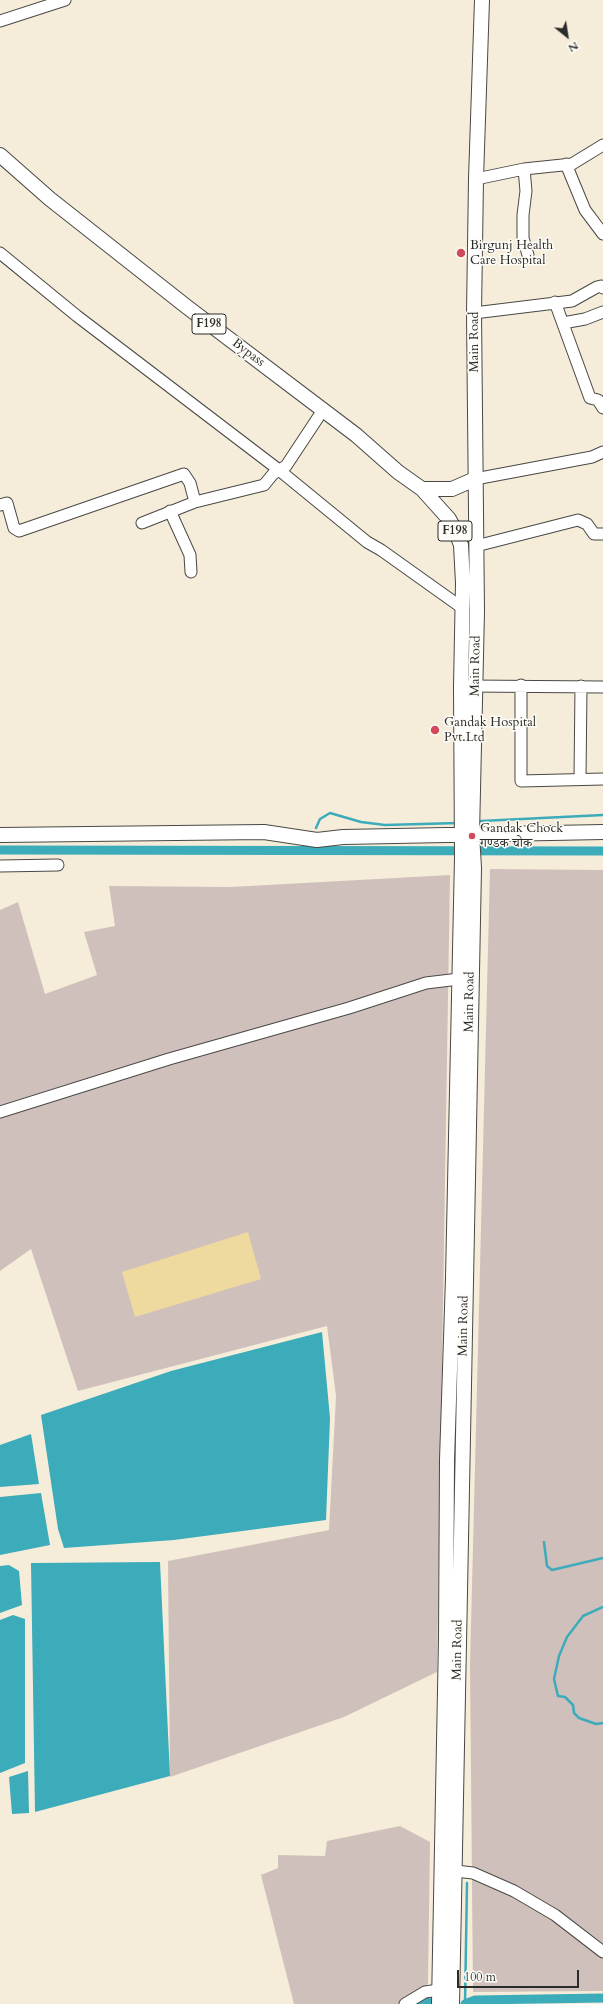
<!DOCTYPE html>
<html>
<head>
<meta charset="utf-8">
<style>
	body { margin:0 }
	#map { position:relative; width:603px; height:2004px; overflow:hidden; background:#f5edd9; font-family:Cardo,serif }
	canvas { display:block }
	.north { position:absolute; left:547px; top:16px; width:40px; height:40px; -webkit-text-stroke:3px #fdfcf7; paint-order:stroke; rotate:150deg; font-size:11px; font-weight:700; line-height:16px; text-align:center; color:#2b2b2b }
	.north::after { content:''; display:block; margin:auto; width:14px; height:18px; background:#2b2b2b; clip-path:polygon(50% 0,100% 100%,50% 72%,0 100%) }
	.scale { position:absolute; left:457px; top:1970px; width:122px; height:18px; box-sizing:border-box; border:2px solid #2b2b2b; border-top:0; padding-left:5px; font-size:12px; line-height:14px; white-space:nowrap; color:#2b2b2b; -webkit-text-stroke:3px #fdfcf7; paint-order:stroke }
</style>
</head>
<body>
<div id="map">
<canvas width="603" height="2004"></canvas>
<div class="north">N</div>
<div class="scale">100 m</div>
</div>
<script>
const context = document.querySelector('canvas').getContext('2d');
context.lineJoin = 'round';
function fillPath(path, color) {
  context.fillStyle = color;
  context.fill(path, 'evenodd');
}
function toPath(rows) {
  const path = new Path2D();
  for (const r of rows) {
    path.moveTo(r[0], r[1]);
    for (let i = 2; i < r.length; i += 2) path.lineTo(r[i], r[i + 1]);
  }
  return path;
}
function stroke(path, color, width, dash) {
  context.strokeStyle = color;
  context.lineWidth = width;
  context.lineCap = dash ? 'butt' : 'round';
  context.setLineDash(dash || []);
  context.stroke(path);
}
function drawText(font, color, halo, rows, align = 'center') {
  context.font = font + ' Cardo,"Noto Serif Devanagari",serif';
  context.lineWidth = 3;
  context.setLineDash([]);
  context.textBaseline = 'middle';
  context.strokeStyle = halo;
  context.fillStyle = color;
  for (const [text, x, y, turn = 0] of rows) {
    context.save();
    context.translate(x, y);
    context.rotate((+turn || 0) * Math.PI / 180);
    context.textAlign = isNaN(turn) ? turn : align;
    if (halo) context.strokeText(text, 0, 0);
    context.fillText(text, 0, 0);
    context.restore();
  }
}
fillPath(toPath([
	[490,869,603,870,603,1991,473,1992,470,1665],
	[450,875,437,1672,344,1717,170,1777,168,1561,329,1530,336,1396,327,1326,78,1391,31,1249,0,1271,0,910,18,902,45,994,97,975,84,932,115,926,109,886,231,887],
	[400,1826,430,1842,428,1984,407,1997,399,2004,294,2004,261,1875,278,1868,278,1855,325,1856,327,1841]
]), '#d0c0bc');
fillPath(toPath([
	[248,1232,261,1279,135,1317,122,1272]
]), '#eeda9e');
fillPath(toPath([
	[322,1332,330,1418,326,1520,174,1540,64,1548,58,1529,41,1415,171,1371],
	[31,1434,39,1484,0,1487,0,1445],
	[41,1493,50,1545,0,1555,0,1497],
	[160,1562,170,1776,35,1812,31,1563],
	[9,1565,19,1571,22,1605,0,1613,0,1566],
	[13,1615,25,1619,25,1763,0,1773,0,1620],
	[28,1771,29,1813,12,1814,9,1777]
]), '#3cabba');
stroke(toPath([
	[481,821,603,815],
	[316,828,320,819,330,813,361,822,385,825,458,823],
	[544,1542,547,1566,552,1570,603,1558],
	[603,1607,583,1616,567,1637,559,1656,554,1679,558,1696,565,1697,573,1705,574,1713,579,1718,596,1724,603,1723],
	[465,2004,467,1883]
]), '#3cabba', 2.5);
stroke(toPath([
	[0,850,603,851],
	[417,2004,423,2002,434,2003],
	[465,2004,475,2000,603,1998]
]), '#3cabba', 9);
const minor = toPath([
	[0,21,65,0],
	[566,164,585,210,603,234],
	[524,169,526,191,523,215,523,238,528,255],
	[476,179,524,169,572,164,603,145],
	[0,253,77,316,279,470,367,542,381,550,461,607],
	[555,302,590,398,598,400,603,408],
	[474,313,572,301,597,287,601,286,603,288],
	[563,323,585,319,603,312],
	[475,479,592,457,603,452],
	[0,505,7,503,14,528,19,531,184,474,190,483,195,502,264,485,273,474,286,466,323,410],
	[170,511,190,555,191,572],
	[142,523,195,502],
	[476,546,578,520,587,524,594,534,603,534],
	[521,685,521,781,603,779],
	[468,686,603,687],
	[580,779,581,686],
	[0,866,58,865],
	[0,1112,169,1059,349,1008,426,983,459,979],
	[447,1870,473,1873,514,1891,555,1915,603,1952],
	[405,2004,425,1992,439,1990]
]);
const major = toPath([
	[0,155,50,199,187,307,356,435,398,472,422,489,449,519,456,532,461,545,463,583,461,687,462,857,453,1278,447,1460,446,1638,439,2004],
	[422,489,452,489,475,479],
	[0,835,264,832,317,840,343,837,603,832],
	[452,2004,474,868,472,834,477,611,474,313,476,179,482,0]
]);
stroke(minor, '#494845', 13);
stroke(major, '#494845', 16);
stroke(minor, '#fff', 11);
stroke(major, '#fff', 14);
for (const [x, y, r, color] of [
	[461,253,5,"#d1495b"],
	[435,730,5,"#d1495b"],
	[472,836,4,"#d1495b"]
]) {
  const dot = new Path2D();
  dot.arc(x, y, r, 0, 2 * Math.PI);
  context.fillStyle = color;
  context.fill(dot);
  stroke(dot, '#fdfcf7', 1.5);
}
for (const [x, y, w] of [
	[209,324,34],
	[455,531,34]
]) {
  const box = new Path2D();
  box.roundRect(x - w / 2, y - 10, w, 20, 3);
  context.fillStyle = '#fdfcf7';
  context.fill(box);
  stroke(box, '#2b2b2b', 1);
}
drawText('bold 12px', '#2b2b2b', null, [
	["F198",209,324],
	["F198",455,531]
]);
drawText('13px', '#2b2b2b', '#fdfcf7', [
	["Birgunj Health",470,246],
	["Care Hospital",470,261],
	["Gandak Hospital",444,723],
	["Pvt.Ltd",444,738],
	["Gandak Chock",480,829],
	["गण्डक चोक",480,844]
], 'left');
drawText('13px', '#2b2b2b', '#fdfcf7', [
	["Main Road",475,342,-90],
	["Bypass",248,353,37],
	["Main Road",476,666,-89],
	["Main Road",470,1002,-89],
	["Main Road",464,1326,-89],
	["Main Road",458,1650,-89]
]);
</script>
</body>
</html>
